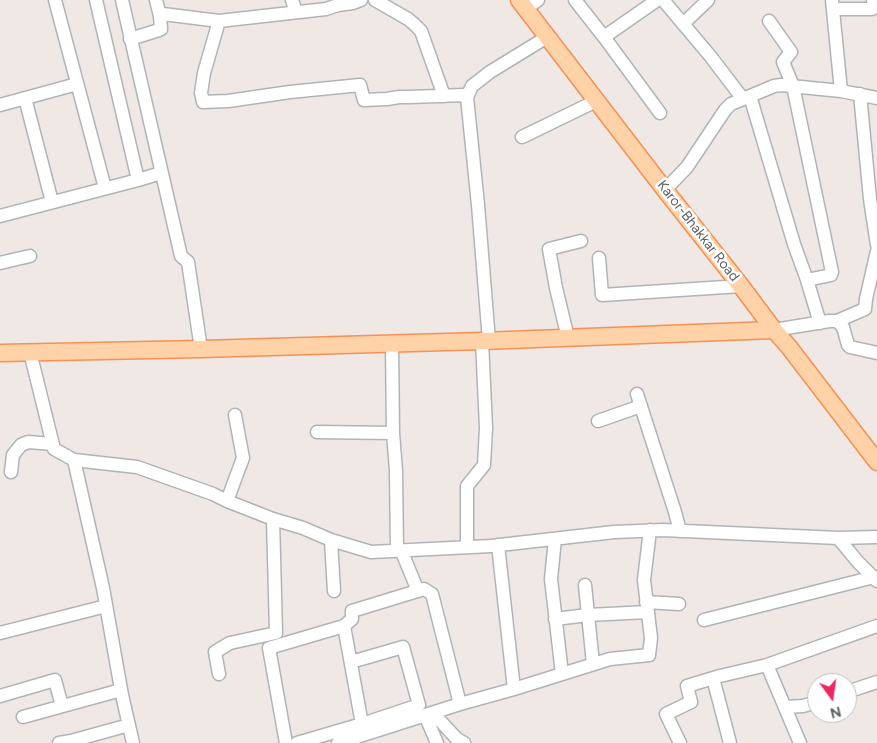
<!DOCTYPE html>
<html>
<head>
<meta charset="utf-8">
<style>
	body { margin:0 }
	#map { position:relative; width:877px; height:743px; overflow:hidden; background:#efe8e4; font-family:Figtree,sans-serif }
	canvas { display:block }
	.north { position:absolute; left:807px; top:673px; width:50px; height:50px; box-sizing:border-box; background:#fff; border:1px solid #bec1c1; border-radius:50%; rotate:166deg; font-size:14px; font-weight:700; line-height:20px; text-align:center; color:#5c6365 }
	.north::after { content:''; display:block; margin:auto; width:18px; height:22px; background:#f02860; clip-path:polygon(50% 0,100% 100%,50% 72%,0 100%) }
</style>
</head>
<body>
<div id="map">
<canvas width="877" height="743"></canvas>
<div class="north">N</div>
</div>
<script>
const context = document.querySelector('canvas').getContext('2d');
context.lineJoin = 'round';
function toPath(rows) {
  const path = new Path2D();
  for (const r of rows) {
    path.moveTo(r[0], r[1]);
    for (let i = 2; i < r.length; i += 2) path.lineTo(r[i], r[i + 1]);
  }
  return path;
}
function stroke(path, color, width, dash) {
  context.strokeStyle = color;
  context.lineWidth = width;
  context.lineCap = dash ? 'butt' : 'round';
  context.setLineDash(dash || []);
  context.stroke(path);
}
function drawText(font, color, halo, rows, align = 'center') {
  context.font = font + ' Figtree,sans-serif';
  context.lineWidth = 5;
  context.setLineDash([]);
  context.textBaseline = 'middle';
  context.strokeStyle = halo;
  context.fillStyle = color;
  for (const [text, x, y, turn = 0] of rows) {
    context.save();
    context.translate(x, y);
    context.rotate((+turn || 0) * Math.PI / 180);
    context.textAlign = isNaN(turn) ? turn : align;
    if (halo) context.strokeText(text, 0, 0);
    context.fillText(text, 0, 0);
    context.restore();
  }
}
const minor = toPath([
	[55,0,105,188],
	[96,0,138,180],
	[122,0,181,256,188,262,201,349],
	[156,0,160,16],
	[292,0,296,12],
	[375,0,408,19,414,24,421,31,444,96],
	[575,0,604,37,660,113],
	[663,0,711,57,743,99],
	[832,0,841,91],
	[526,9,538,0],
	[833,9,872,9,874,7,873,0],
	[219,21,204,73,201,93,203,102,228,101,290,92,360,85,364,100,387,99,399,97,410,97,463,95,467,97],
	[769,21,791,52,783,62,793,86,832,272,831,275,807,280,820,323],
	[683,24,708,0],
	[604,37,657,0],
	[130,39,159,30,161,29,160,16,163,14,219,21,326,9,338,5,353,3,361,0],
	[860,94,870,199,877,245],
	[750,96,794,244,807,280],
	[25,98,52,202],
	[0,105,77,84],
	[522,137,596,101],
	[665,190,687,167,725,110,731,104,743,99,774,86,781,85,841,91,877,98],
	[0,216,138,180,161,173],
	[599,258,602,295,741,286],
	[0,263,30,256],
	[837,321,865,309,866,299,877,251],
	[774,330,829,321,837,321,843,327,848,345,850,347,877,353],
	[568,338,556,288,549,249,581,241],
	[489,341,478,205,467,97,472,86,490,72,547,37],
	[392,344,393,433,396,471,397,550],
	[30,352,54,449,74,460,137,467,213,494,227,501,273,519,303,528,331,540,371,552,491,546,614,532,663,530,838,538,877,537],
	[637,394,675,512,680,531],
	[598,421,641,406],
	[317,432,393,433],
	[74,460,103,588,122,695,133,743],
	[11,472,13,455,21,445,28,442,53,444],
	[227,501,243,458,235,415],
	[838,538,858,562,877,581],
	[555,539,551,579,562,674],
	[331,540,334,591],
	[498,545,514,689],
	[467,547,467,486,484,465,486,428,482,341],
	[401,550,418,591],
	[585,585,593,664],
	[646,602,679,604],
	[555,619,588,615,648,612],
	[704,620,874,577],
	[344,626,362,724],
	[0,633,106,606],
	[767,665,800,743],
	[219,674,215,652,230,643,276,633,273,519],
	[713,678,730,743],
	[847,692,877,682],
	[0,696,55,680,62,706],
	[785,707,803,706,817,702],
	[433,713,457,739,464,743],
	[425,715,437,743],
	[23,717,121,690],
	[59,743,71,741,129,725],
	[286,743,269,648,344,626,352,619,352,611,424,589,432,594,460,704],
	[297,743,362,724,419,705,403,647,351,662],
	[338,743,460,704,514,689,610,659,649,655,651,638,644,580,650,530],
	[680,743,666,714,691,702,687,686,720,676,767,665,877,626]
]);
const major = toPath([
	[519,0,665,190,741,286,774,330,789,347,877,462],
	[0,353,201,349,482,341,774,330]
]);
stroke(minor, '#afb5b7', 15);
stroke(major, '#f79054', 19);
stroke(minor, '#fff', 12);
stroke(major, '#ffd2a8', 16);
drawText('14px', '#5c6365', '#fff', [
	["Karor-Bhakkar Road",698,231,52]
]);
</script>
</body>
</html>
